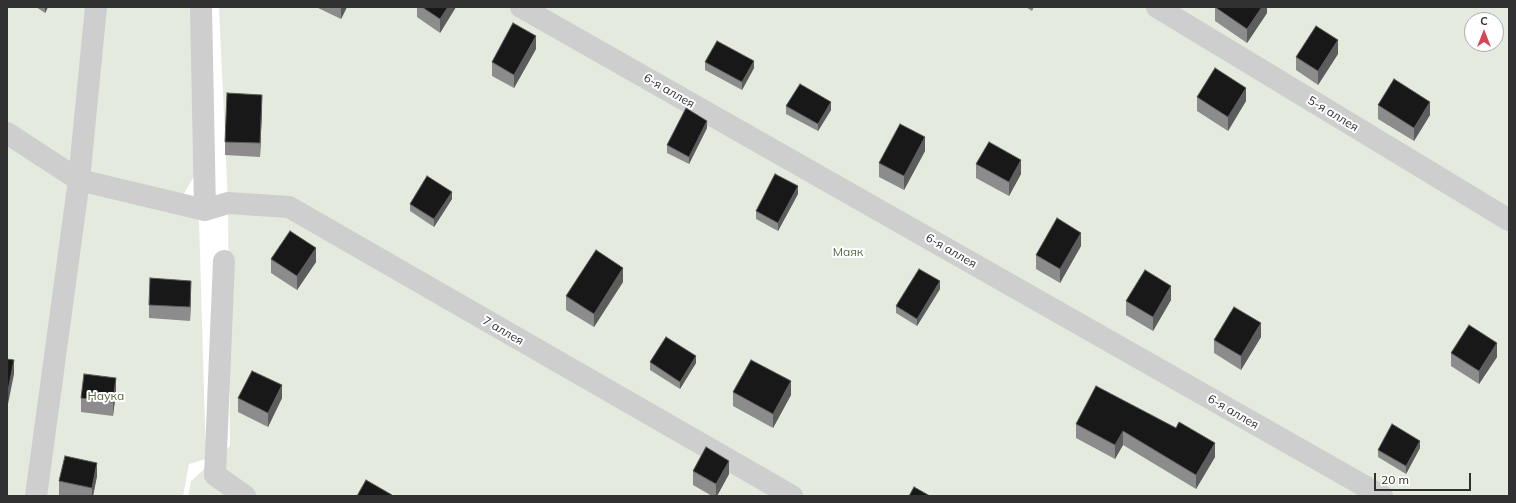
<!DOCTYPE html>
<html>
<head>
<meta charset="utf-8">
<style>
	body { margin:0 }
	#map { position:relative; width:1516px; height:503px; overflow:hidden; background:#fff; font-family:Mulish,sans-serif }
	canvas { display:block }
	.frame { position:absolute; inset:0; border:8px solid #313131; pointer-events:none }
	.north { position:absolute; left:1464px; top:12px; width:40px; height:40px; box-sizing:border-box; background:#fff; border:1px solid #adadad; border-radius:50%; rotate:0deg; font-size:11px; font-weight:700; line-height:16px; text-align:center; color:#313131 }
	.north::after { content:''; display:block; margin:auto; width:14px; height:18px; background:#d94352; clip-path:polygon(50% 0,100% 100%,50% 72%,0 100%) }
	.scale { position:absolute; left:1374px; top:473px; width:97px; height:18px; box-sizing:border-box; border:2px solid #313131; border-top:0; padding-left:5px; font-size:12px; line-height:14px; white-space:nowrap; color:#313131; -webkit-text-stroke:3px #fff; paint-order:stroke }
</style>
</head>
<body>
<div id="map">
<canvas width="1516" height="503"></canvas>
<div class="frame"></div>
<div class="north">С</div>
<div class="scale">20 m</div>
</div>
<script>
const context = document.querySelector('canvas').getContext('2d');
context.lineJoin = 'round';
function fillPath(path, color) {
  context.fillStyle = color;
  context.fill(path, 'evenodd');
}
function toPath(rows) {
  const path = new Path2D();
  for (const r of rows) {
    path.moveTo(r[0], r[1]);
    for (let i = 2; i < r.length; i += 2) path.lineTo(r[i], r[i + 1]);
  }
  return path;
}
function stroke(path, color, width, dash) {
  context.strokeStyle = color;
  context.lineWidth = width;
  context.lineCap = dash ? 'butt' : 'round';
  context.setLineDash(dash || []);
  context.stroke(path);
}
function drawText(font, color, halo, rows, align = 'center') {
  context.font = font + ' Mulish,sans-serif';
  context.lineWidth = 4;
  context.setLineDash([]);
  context.textBaseline = 'middle';
  context.strokeStyle = halo;
  context.fillStyle = color;
  for (const [text, x, y, turn = 0] of rows) {
    context.save();
    context.translate(x, y);
    context.rotate((+turn || 0) * Math.PI / 180);
    context.textAlign = isNaN(turn) ? turn : align;
    if (halo) context.strokeText(text, 0, 0);
    context.fillText(text, 0, 0);
    context.restore();
  }
}
fillPath(toPath([
	[7,7,192,7,199,168,179,202,199,220,206,459,189,464,183,496,7,496],
	[219,7,1509,7,1509,496,188,496,191,481,230,446,228,203],
	[1472,20,1496,20,1496,44,1472,44]
]), '#e5eade');
stroke(toPath([
	[201,7,205,210],
	[521,7,1382,496],
	[1157,7,1509,220],
	[7,133,79,180,205,210],
	[205,210,228,203,289,207,792,496],
	[224,261,215,475,245,496],
	[36,496,79,180,96,7]
]), '#cecece', 22);
fillPath(toPath([
	[36,7,48,7,45,13],
	[316,7,347,7,341,19],
	[417,7,456,7,440,33,417,17],
	[1026,7,1034,7,1032,11],
	[1215,7,1267,7,1267,13,1247,43,1215,21],
	[536,49,514,88,492,76,492,62],
	[1338,54,1318,85,1296,70,1296,57],
	[705,62,754,68,742,90,705,70],
	[1197,97,1246,101,1228,131,1197,111],
	[1378,105,1430,115,1414,141,1378,119],
	[786,106,831,110,818,131,786,114],
	[262,108,260,157,225,155,225,142],
	[707,128,689,164,667,153,667,145],
	[925,151,904,190,879,177,879,163],
	[976,164,1021,174,1009,196,976,178],
	[798,194,778,231,756,219,756,211],
	[452,199,434,227,410,211,410,204],
	[1081,246,1060,283,1036,269,1036,255],
	[271,259,316,262,297,290,271,273],
	[623,282,594,327,566,310,566,296],
	[940,289,917,326,896,313,896,306],
	[191,294,190,321,149,318,149,305],
	[1171,300,1153,331,1126,315,1126,301],
	[1261,337,1241,370,1214,353,1214,340],
	[1451,353,1497,357,1479,384,1451,366],
	[650,362,696,363,680,389,650,370],
	[1096,386,1215,457,1196,489,1123,445,1115,459,1076,438,1076,424],
	[116,391,113,416,81,412,81,398],
	[733,392,791,395,773,428,733,406],
	[238,398,282,398,268,427,238,412],
	[1420,448,1406,474,1378,457,1378,450],
	[693,471,729,474,717,496,712,496,693,485],
	[97,476,93,496,65,496,59,495,59,481]
]), '#8c8c8c');
fillPath(toPath([
	[45,7,48,7,45,13],
	[341,7,347,7,341,19],
	[448,7,456,7,440,33,440,19],
	[1262,7,1267,7,1267,13,1247,43,1247,29],
	[536,36,536,49,514,88,514,75],
	[1338,40,1338,54,1318,85,1318,71],
	[754,61,754,68,742,90,742,82],
	[1246,88,1246,101,1228,131,1228,117],
	[262,95,262,108,260,157,260,143],
	[831,102,831,110,818,131,818,124],
	[1430,102,1430,115,1414,141,1414,128],
	[707,121,707,128,689,164,689,157],
	[925,137,925,151,904,190,904,176],
	[1021,160,1021,174,1009,196,1009,182],
	[798,186,798,194,778,231,778,223],
	[452,192,452,199,434,227,434,219],
	[1081,233,1081,246,1060,283,1060,269],
	[316,248,316,262,297,290,297,276],
	[623,268,623,282,594,327,594,314],
	[191,281,191,294,190,321,190,307],
	[940,281,940,289,917,326,917,319],
	[1171,286,1171,300,1153,331,1153,317],
	[1261,323,1261,337,1241,370,1241,356],
	[1497,343,1497,357,1479,384,1479,371],
	[696,356,696,363,680,389,680,382],
	[14,360,14,374,7,409,7,396],
	[116,378,116,391,113,416,113,402],
	[791,381,791,395,773,428,773,414],
	[282,385,282,398,268,427,268,413],
	[1123,431,1123,445,1115,459,1115,445],
	[1420,441,1420,448,1406,474,1406,466],
	[1215,443,1215,457,1196,489,1196,475],
	[729,461,729,474,717,496,716,496,716,484],
	[97,463,97,476,93,496,92,496,92,488]
]), '#5d5d5d');
const building = toPath([
	[422,7,448,7,440,19,422,7],
	[1215,7,1262,7,1247,29,1215,7],
	[513,23,536,36,514,75,492,62,513,23],
	[1316,26,1338,40,1318,71,1296,57,1316,26],
	[717,41,754,61,742,82,705,62,717,41],
	[1215,68,1246,88,1228,117,1197,97,1215,68],
	[1394,79,1430,102,1414,128,1378,105,1394,79],
	[800,84,831,102,818,124,786,106,800,84],
	[227,93,262,95,260,143,225,142,227,93],
	[686,108,707,121,689,157,667,145,686,108],
	[900,124,925,137,904,176,879,163,900,124],
	[989,142,1021,160,1009,182,976,164,989,142],
	[775,174,798,186,778,223,756,211,775,174],
	[427,176,452,192,434,219,410,204,427,176],
	[1057,218,1081,233,1060,269,1036,255,1057,218],
	[290,231,316,248,297,276,271,259,290,231],
	[596,250,623,268,594,314,566,296,596,250],
	[919,269,940,281,917,319,896,306,919,269],
	[1145,270,1171,286,1153,317,1126,301,1145,270],
	[150,278,191,281,190,307,149,305,150,278],
	[1234,307,1261,323,1241,356,1214,340,1234,307],
	[1469,325,1497,343,1479,371,1451,353,1469,325],
	[666,337,696,356,680,382,650,362,666,337],
	[7,359,14,360,7,396,7,359],
	[751,360,791,381,773,414,733,392,751,360],
	[252,371,282,385,268,413,238,398,252,371],
	[84,374,116,378,113,402,81,398,84,374],
	[1096,386,1176,428,1179,422,1215,443,1196,475,1123,431,1115,445,1076,424,1096,386],
	[1392,424,1420,441,1406,466,1378,450,1392,424],
	[706,447,729,461,716,484,693,471,706,447],
	[65,456,97,463,92,488,59,481,65,456],
	[366,480,392,495,392,496,357,496,366,480],
	[914,487,930,496,909,496,914,487]
]);
fillPath(building, '#181818');
stroke(building, '#5d5d5d', 1);
drawText('12px', '#313131', '#fff', [
	["6-я аллея",669,91,30],
	["5-я аллея",1333,114,31],
	["6-я аллея",951,251,30],
	["7 аллея",503,331,30],
	["6-я аллея",1233,412,30]
]);
drawText('12px', '#566b41', '#fff', [
	["Маяк",848,252],
	["Наука",106,396]
]);
</script>
</body>
</html>
